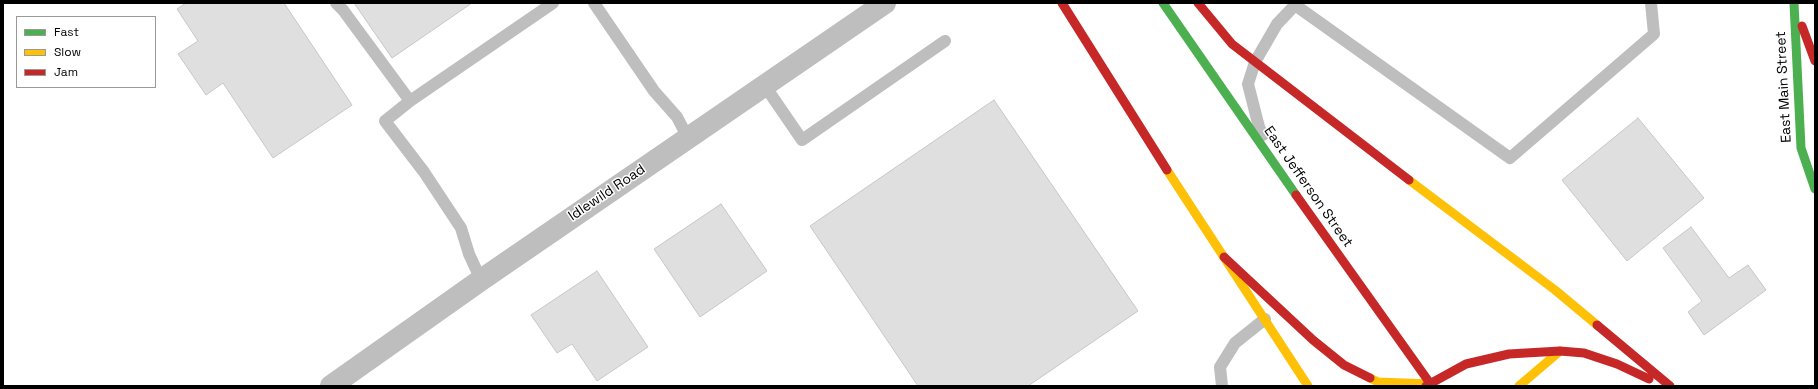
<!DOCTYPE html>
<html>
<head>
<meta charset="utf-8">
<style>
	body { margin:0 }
	#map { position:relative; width:1818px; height:389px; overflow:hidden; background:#fff; font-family:"Space Grotesk",sans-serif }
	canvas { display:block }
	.frame { position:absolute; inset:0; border:4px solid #000; pointer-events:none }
	.legend { position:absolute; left:16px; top:16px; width:140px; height:72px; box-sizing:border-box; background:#fff; border:1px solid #999; margin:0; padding:5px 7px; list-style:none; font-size:12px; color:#000 }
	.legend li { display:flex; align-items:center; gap:8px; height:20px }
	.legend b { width:20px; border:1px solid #999 }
</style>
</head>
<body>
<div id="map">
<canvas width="1818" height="389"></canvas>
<div class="frame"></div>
<ul class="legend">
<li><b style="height:5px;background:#4caf50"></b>Fast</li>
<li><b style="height:5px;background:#ffc107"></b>Slow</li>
<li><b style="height:5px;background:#c62828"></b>Jam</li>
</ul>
</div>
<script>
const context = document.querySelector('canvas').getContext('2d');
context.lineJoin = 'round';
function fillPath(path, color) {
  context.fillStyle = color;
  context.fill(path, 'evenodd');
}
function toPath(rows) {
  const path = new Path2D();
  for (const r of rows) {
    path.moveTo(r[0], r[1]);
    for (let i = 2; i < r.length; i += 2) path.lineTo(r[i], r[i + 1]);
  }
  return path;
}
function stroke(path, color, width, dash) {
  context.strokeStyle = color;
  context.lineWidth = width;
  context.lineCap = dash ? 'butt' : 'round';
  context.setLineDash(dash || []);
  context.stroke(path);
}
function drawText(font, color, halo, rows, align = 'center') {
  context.font = font + ' "Space Grotesk",sans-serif';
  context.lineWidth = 3;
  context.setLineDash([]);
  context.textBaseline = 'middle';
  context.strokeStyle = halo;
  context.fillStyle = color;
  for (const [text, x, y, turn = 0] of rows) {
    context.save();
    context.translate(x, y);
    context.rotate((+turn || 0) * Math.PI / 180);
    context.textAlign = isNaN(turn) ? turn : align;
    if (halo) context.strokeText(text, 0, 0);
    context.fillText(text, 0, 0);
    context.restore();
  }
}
const building = toPath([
	[186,3,284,3,352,105,273,158,223,83,206,95,178,54,198,41,177,9,186,3],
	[354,3,472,3,392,58,354,3],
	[994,100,1138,311,1028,386,918,386,810,226,994,100],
	[1638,118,1704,198,1627,261,1562,180,1638,118],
	[721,204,767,271,700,317,654,249,721,204],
	[1691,227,1729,278,1748,265,1766,290,1704,335,1688,312,1702,301,1663,248,1691,227],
	[597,271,648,347,597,381,572,344,557,353,531,315,597,271]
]);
fillPath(building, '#dfdfdf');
stroke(building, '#c7c7c7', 1);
stroke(toPath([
	[336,3,343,10,410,101,553,3],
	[594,3,654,91,677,117,688,138],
	[1295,5,1510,158,1654,34,1651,3],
	[765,86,802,140,945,41],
	[410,101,385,121,424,172,461,228,469,254,481,280],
	[1263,135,1259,127,1248,84,1255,62,1277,24,1297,3],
	[1222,386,1220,367,1235,343,1265,319]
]), '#bebebe', 12);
stroke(toPath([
	[331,386,481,280,885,3]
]), '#bebebe', 22);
stroke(toPath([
	[1163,3,1296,195],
	[1794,3,1801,148,1815,189]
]), '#4caf50', 9);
stroke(toPath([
	[1167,170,1308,386],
	[1409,180,1555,290,1597,325],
	[1370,378,1378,382,1430,384],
	[1519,386,1560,351]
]), '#ffc107', 9);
stroke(toPath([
	[1062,3,1167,170],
	[1198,3,1232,44,1409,180],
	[1802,26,1815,61],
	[1296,195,1432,386],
	[1224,257,1313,340,1344,365,1370,378],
	[1597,325,1670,386],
	[1426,386,1466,364,1509,354,1560,351,1584,353,1617,364,1649,379]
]), '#c62828', 9);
drawText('14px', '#000', '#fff', [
	["East Main Street",1784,87,-93],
	["East Jefferson Street",1308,187,55],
	["Idlewild Road",607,193,-34]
]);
</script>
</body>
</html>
